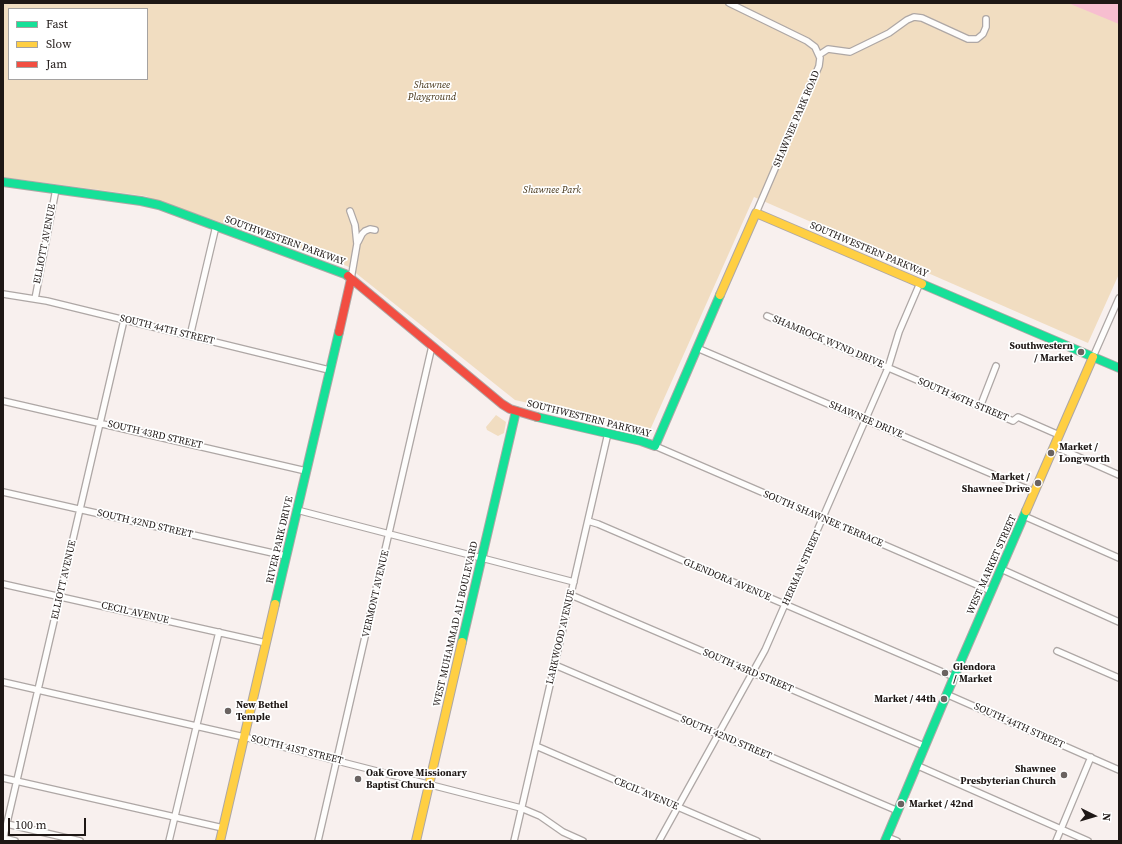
<!DOCTYPE html>
<html>
<head>
<meta charset="utf-8">
<style>
	body { margin:0 }
	#map { position:relative; width:1122px; height:844px; overflow:hidden; background:#f8f0ee; font-family:"Source Serif 4",serif }
	canvas { display:block }
	.frame { position:absolute; inset:0; border:4px solid #1e1715; pointer-events:none }
	.legend { position:absolute; left:8px; top:8px; width:140px; height:72px; box-sizing:border-box; background:#fff; border:1px solid #a5a2a1; margin:0; padding:5px 7px; list-style:none; font-size:12px; color:#1e1715 }
	.legend li { display:flex; align-items:center; gap:8px; height:20px }
	.legend b { width:20px; border:1px solid #a5a2a1 }
	.north { position:absolute; left:1074px; top:796px; width:40px; height:40px; -webkit-text-stroke:3px #fff; paint-order:stroke; rotate:95deg; font-size:11px; font-weight:700; line-height:16px; text-align:center; color:#1e1715 }
	.north::after { content:''; display:block; margin:auto; width:14px; height:18px; background:#1e1715; clip-path:polygon(50% 0,100% 100%,50% 72%,0 100%) }
	.scale { position:absolute; left:8px; top:818px; width:78px; height:18px; box-sizing:border-box; border:2px solid #1e1715; border-top:0; padding-left:5px; font-size:12px; line-height:14px; white-space:nowrap; color:#1e1715; -webkit-text-stroke:3px #fff; paint-order:stroke }
</style>
</head>
<body>
<div id="map">
<canvas width="1122" height="844"></canvas>
<div class="frame"></div>
<ul class="legend">
<li><b style="height:5px;background:#16e098"></b>Fast</li>
<li><b style="height:5px;background:#ffcf43"></b>Slow</li>
<li><b style="height:5px;background:#f24e42"></b>Jam</li>
</ul>
<div class="north">N</div>
<div class="scale">100 m</div>
</div>
<script>
const context = document.querySelector('canvas').getContext('2d');
context.lineJoin = 'round';
function fillPath(path, color) {
  context.fillStyle = color;
  context.fill(path, 'evenodd');
}
function toPath(rows) {
  const path = new Path2D();
  for (const r of rows) {
    path.moveTo(r[0], r[1]);
    for (let i = 2; i < r.length; i += 2) path.lineTo(r[i], r[i + 1]);
  }
  return path;
}
function stroke(path, color, width, dash) {
  context.strokeStyle = color;
  context.lineWidth = width;
  context.lineCap = dash ? 'butt' : 'round';
  context.setLineDash(dash || []);
  context.stroke(path);
}
function drawText(font, color, halo, rows, align = 'center') {
  context.font = font + ' "Source Serif 4",serif';
  context.lineWidth = 3.5;
  context.setLineDash([]);
  context.textBaseline = 'middle';
  context.strokeStyle = halo;
  context.fillStyle = color;
  for (const [text, x, y, turn = 0] of rows) {
    context.save();
    context.translate(x, y);
    context.rotate((+turn || 0) * Math.PI / 180);
    context.textAlign = isNaN(turn) ? turn : align;
    if (halo) context.strokeText(text, 0, 0);
    context.fillText(text, 0, 0);
    context.restore();
  }
}
fillPath(toPath([
	[3,3,1075,3,1119,21,1119,274,1088,343,754,197,650,430,515,400,347,266,145,196,3,177],
	[9,9,147,9,147,79,9,79],
	[496,415,506,422,504,433,498,436,487,430,486,427]
]), '#f1ddc1');
fillPath(toPath([
	[1068,3,1119,3,1119,24]
]), '#f7bed0');
const street = toPath([
	[729,3,807,41,815,47,820,58,819,66,756,213],
	[819,55,828,49,850,52,889,33,907,20,914,17,922,18,968,39,977,39,983,34,986,27,986,19],
	[350,211,355,225,357,244,351,279],
	[358,242,362,234,365,231,370,229,375,230],
	[3,294,47,301,329,370],
	[35,299,56,189],
	[767,316,1013,421,1018,417,1059,435],
	[190,336,216,226],
	[697,348,1034,492],
	[1093,357,1119,298],
	[3,401,306,471],
	[980,407,996,366],
	[655,446,991,591],
	[1054,446,1119,475],
	[3,492,286,556],
	[297,510,574,582],
	[1024,516,1119,558],
	[588,521,598,524,954,677],
	[1001,569,1119,622],
	[3,584,266,643],
	[571,595,924,746],
	[1057,651,1119,678],
	[555,665,898,811],
	[3,682,244,737,521,808,540,816,563,832,583,841],
	[946,694,1119,770],
	[536,746,757,841],
	[916,765,1088,841],
	[3,778,223,828],
	[7,824,80,841],
	[887,837,897,841],
	[3,838,15,841],
	[3,840,124,320],
	[169,841,219,632],
	[318,841,432,346],
	[514,841,608,433],
	[659,841,765,650,888,368,899,332,920,283],
	[1056,841,1091,757]
]);
const fast = toPath([
	[3,182,141,201,159,205,345,274,348,276],
	[922,284,1119,368],
	[537,417,641,441,655,446,720,295],
	[275,604,339,332],
	[462,642,516,411],
	[885,841,954,677,1026,511]
]);
const slow = toPath([
	[720,295,756,213,922,284],
	[1026,511,1093,357],
	[220,841,275,604],
	[416,841,462,642]
]);
const jam = toPath([
	[348,276,502,404,510,409,537,417],
	[339,332,351,279]
]);
stroke(street, '#aea7a5', 8);
stroke(fast, '#aea7a5', 10);
stroke(slow, '#aea7a5', 10);
stroke(jam, '#aea7a5', 10);
stroke(street, '#fefdfc', 5.5);
stroke(fast, '#16e098', 8);
stroke(slow, '#ffcf43', 8);
stroke(jam, '#f24e42', 8);
for (const [x, y, r, color] of [
	[1081,352,4,"#6a6361"],
	[1051,453,4,"#6a6361"],
	[1038,483,4,"#6a6361"],
	[945,673,4,"#6a6361"],
	[944,699,4,"#6a6361"],
	[228,711,4,"#6a6361"],
	[1064,775,4,"#6a6361"],
	[358,779,4,"#6a6361"],
	[901,804,4,"#6a6361"]
]) {
  const dot = new Path2D();
  dot.arc(x, y, r, 0, 2 * Math.PI);
  context.fillStyle = color;
  context.fill(dot);
  stroke(dot, '#fff', 1.5);
}
drawText('italic 10px', '#453417', '#fff', [
	["Shawnee",432,85],
	["Playground",432,97],
	["Shawnee Park",552,190]
]);
drawText('10px', '#1e1715', '#fff', [
	["SHAWNEE PARK ROAD",797,119,-67],
	["SOUTHWESTERN PARKWAY",285,241,20],
	["ELLIOTT AVENUE",45,244,-79],
	["SOUTHWESTERN PARKWAY",869,250,23],
	["SOUTH 44TH STREET",167,330,14],
	["SHAMROCK WYND DRIVE",828,342,23],
	["SOUTH 46TH STREET",963,400,23],
	["SOUTHWESTERN PARKWAY",589,419,14],
	["SHAWNEE DRIVE",866,420,23],
	["SOUTH 43RD STREET",155,435,13],
	["SOUTH SHAWNEE TERRACE",823,519,23],
	["SOUTH 42ND STREET",145,524,13],
	["RIVER PARK DRIVE",280,540,-77],
	["WEST MARKET STREET",992,565,-66],
	["HERMAN STREET",802,568,-66],
	["ELLIOTT AVENUE",64,580,-77],
	["GLENDORA AVENUE",727,580,23],
	["VERMONT AVENUE",376,594,-77],
	["CECIL AVENUE",135,613,13],
	["WEST MUHAMMAD ALI BOULEVARD",456,624,-77],
	["LARKWOOD AVENUE",561,637,-77],
	["SOUTH 43RD STREET",748,671,23],
	["SOUTH 44TH STREET",1019,726,24],
	["SOUTH 42ND STREET",726,738,23],
	["SOUTH 41ST STREET",297,750,14],
	["CECIL AVENUE",646,794,23]
]);
drawText('bold 10px', '#1e1715', '#fff', [
	["Southwestern",1073,346,"right"],
	["/ Market",1073,358,"right"],
	["Market /",1059,447],
	["Longworth",1059,459],
	["Market /",1030,477,"right"],
	["Shawnee Drive",1030,489,"right"],
	["Glendora",953,667],
	["/ Market",953,679],
	["Market / 44th",936,699,"right"],
	["New Bethel",236,705],
	["Temple",236,717],
	["Shawnee",1056,769,"right"],
	["Presbyterian Church",1056,781,"right"],
	["Oak Grove Missionary",366,773],
	["Baptist Church",366,785],
	["Market / 42nd",909,804]
], 'left');
</script>
</body>
</html>
